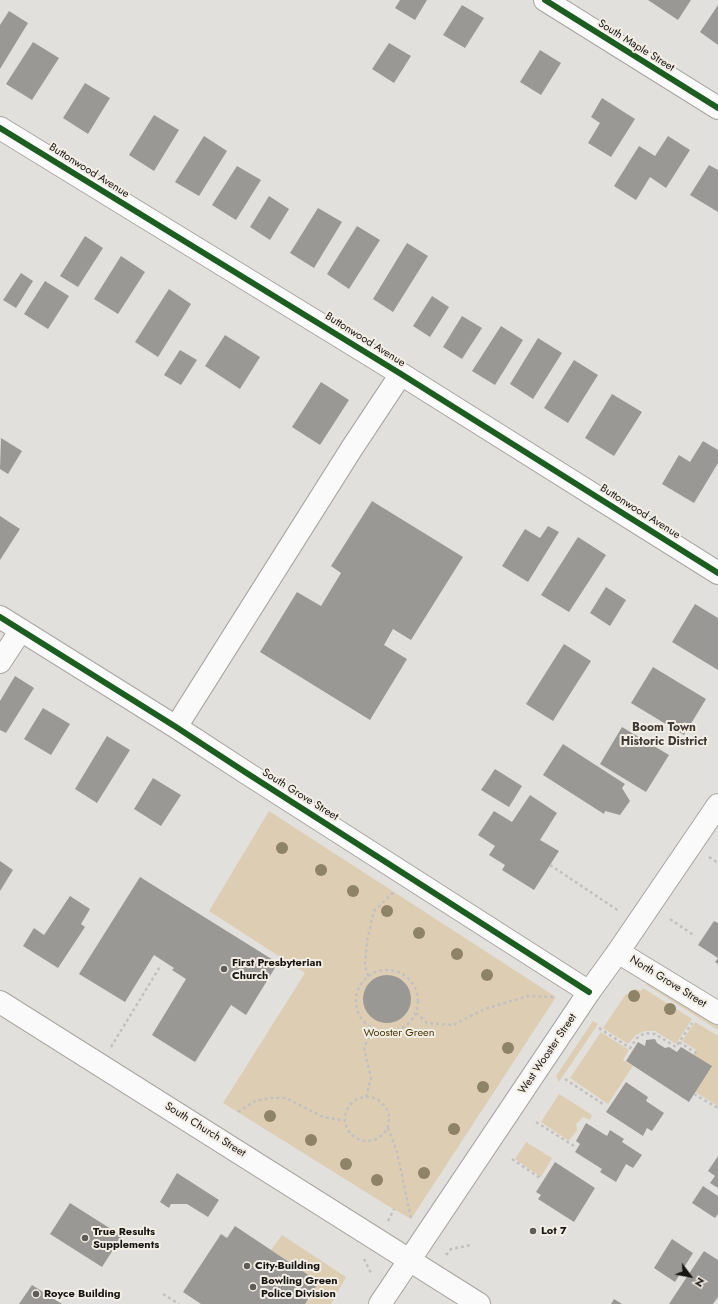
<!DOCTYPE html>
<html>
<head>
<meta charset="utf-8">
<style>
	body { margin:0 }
	#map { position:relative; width:718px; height:1304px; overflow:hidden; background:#e2e0dc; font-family:Jost,sans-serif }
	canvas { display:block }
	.north { position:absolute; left:670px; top:1256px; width:40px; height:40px; -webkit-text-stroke:3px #f3eee5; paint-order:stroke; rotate:122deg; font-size:11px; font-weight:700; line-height:16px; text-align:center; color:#171512 }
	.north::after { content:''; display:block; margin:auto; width:14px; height:18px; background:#171512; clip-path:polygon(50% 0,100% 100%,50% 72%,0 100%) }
</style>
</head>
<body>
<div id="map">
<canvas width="718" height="1304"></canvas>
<div class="north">N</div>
</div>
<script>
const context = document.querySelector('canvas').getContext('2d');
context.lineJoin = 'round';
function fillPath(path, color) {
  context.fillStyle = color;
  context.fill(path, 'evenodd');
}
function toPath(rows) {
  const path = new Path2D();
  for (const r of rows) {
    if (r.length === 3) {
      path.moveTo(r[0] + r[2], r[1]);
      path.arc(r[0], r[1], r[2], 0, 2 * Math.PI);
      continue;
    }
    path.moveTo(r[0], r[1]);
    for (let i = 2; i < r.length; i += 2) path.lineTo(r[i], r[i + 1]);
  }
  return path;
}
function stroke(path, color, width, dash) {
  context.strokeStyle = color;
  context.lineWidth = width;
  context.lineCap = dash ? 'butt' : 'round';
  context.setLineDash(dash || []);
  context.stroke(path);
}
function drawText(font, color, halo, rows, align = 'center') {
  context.font = font + ' Jost,sans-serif';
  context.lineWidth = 4;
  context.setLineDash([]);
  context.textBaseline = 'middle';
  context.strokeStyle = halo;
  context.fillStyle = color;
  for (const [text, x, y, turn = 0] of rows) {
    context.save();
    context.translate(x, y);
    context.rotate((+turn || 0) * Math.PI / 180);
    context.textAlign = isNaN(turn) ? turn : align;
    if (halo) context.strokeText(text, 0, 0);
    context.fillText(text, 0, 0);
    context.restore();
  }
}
fillPath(toPath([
	[269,811,556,997,411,1219,385,1204,223,1103,305,973,209,911],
	[649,983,718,1026,718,1030,645,984],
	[643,988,692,1019,676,1044,655,1031,645,1031,636,1035,628,1044,603,1028,626,994,630,996,634,989,636,989,641,991],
	[593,1021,598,1024,559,1082,556,1076],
	[695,1022,718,1036,718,1106,695,1092,693,1055,696,1050,682,1041],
	[601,1032,629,1050,623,1060,633,1066,608,1104,570,1078],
	[559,1094,592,1115,590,1120,583,1117,576,1124,577,1130,569,1141,541,1122],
	[526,1142,552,1158,541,1177,515,1159],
	[282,1235,346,1277,331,1304,305,1304,319,1282,271,1250]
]), '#ddceb3');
fillPath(toPath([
	[400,0,427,0,415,20,395,8],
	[648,0,691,0,678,20],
	[462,5,484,18,465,48,443,35],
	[718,5,718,45,700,32],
	[9,11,28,23,0,69,0,25],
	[33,42,59,58,32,100,6,84],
	[389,43,411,56,394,83,372,69],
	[540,50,561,63,541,95,520,82],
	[85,83,110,98,88,134,63,118],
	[602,98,635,119,611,157,588,143,600,123,591,117],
	[154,115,179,130,154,171,129,155],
	[204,136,227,151,199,196,175,182],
	[668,136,690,150,666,188,650,177,636,200,614,186,639,146,655,156],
	[709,165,718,170,718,212,690,195],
	[237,166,261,180,236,220,212,205],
	[269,196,289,209,270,240,250,227],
	[318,208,342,222,314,268,290,253],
	[357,226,380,240,349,289,327,274],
	[85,236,103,248,78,287,60,276],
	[407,243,428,256,393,312,373,299],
	[121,256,145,272,118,314,94,299],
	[21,273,33,281,16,308,3,300],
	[45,281,69,296,48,329,24,314],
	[169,289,191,304,158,357,135,342],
	[432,296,449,307,430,337,413,326],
	[462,316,482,328,462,359,443,347],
	[501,326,523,340,495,385,472,371],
	[225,335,260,357,240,389,205,366],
	[538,338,562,353,533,399,510,384],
	[180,350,197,360,181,385,164,375],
	[574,360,598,375,568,423,544,408],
	[321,382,349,400,320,445,292,427],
	[612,394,642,412,614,456,585,438],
	[1,438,22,451,8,474,0,469],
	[703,441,718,450,718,463,694,503,662,484,679,455,690,462],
	[372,501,463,557,411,640,393,629,384,645,407,659,370,720,260,652,297,592,321,606,341,573,331,566],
	[0,516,20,529,0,560],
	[548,526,559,532,528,582,502,566,525,529,540,538],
	[578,537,606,555,569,612,541,595],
	[606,587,626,600,610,626,590,613],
	[695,604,718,618,718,670,672,642],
	[564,644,591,661,553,721,526,704],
	[653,667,706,699,684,735,631,703],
	[15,676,34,688,6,733,0,730,0,701],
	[43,708,70,724,51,755,24,739],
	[622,727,669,755,646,792,600,764],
	[107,736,130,750,97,803,75,789],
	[563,744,625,784,622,788,630,801,620,815,605,811,604,814,543,775],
	[495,769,522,786,509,807,481,790],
	[153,778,181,795,161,826,134,809],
	[530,795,557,813,540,840,559,851,534,890,502,870,505,865,489,855,495,846,478,835,494,811,512,822],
	[0,861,13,870,0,891],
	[140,877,278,963,246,1015,231,1005,195,1062,152,1035,186,979,172,970,174,968,154,955,125,1002,79,974],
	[70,896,90,909,81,924,85,927,58,968,23,946,34,928,44,935],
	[714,921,718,923,718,964,715,962,718,958,698,945],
	[387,999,24],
	[655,1039,657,1043,665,1048,669,1047,677,1052,681,1047,712,1066,689,1102,626,1061,638,1042,645,1046,646,1040],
	[626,1082,648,1097,646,1101,664,1113,652,1131,647,1128,643,1136,606,1112],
	[586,1123,607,1136,610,1130,624,1139,622,1142,642,1155,633,1168,626,1164,616,1182,600,1172,602,1169,575,1152,580,1144,576,1141],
	[718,1156,718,1188,710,1183,715,1176,708,1171],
	[555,1162,595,1188,574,1222,538,1199,541,1195,536,1192],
	[177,1173,219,1200,208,1217,187,1204,171,1204,169,1208,160,1202],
	[703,1186,718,1196,718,1214,715,1218,692,1203],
	[70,1203,122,1236,102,1267,50,1234],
	[235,1226,319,1282,305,1304,201,1304,183,1292,221,1234,227,1238],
	[672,1239,693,1253,675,1282,654,1268],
	[704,1251,718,1260,718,1297,713,1304,669,1304],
	[32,1285,62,1304,19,1304],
	[614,1299,622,1304,611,1304]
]), '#9a9895');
const minor = toPath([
	[545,0,718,108],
	[0,128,401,374,718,573],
	[0,617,176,727,245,772,589,992],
	[0,662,21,630],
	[176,727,352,448,401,374],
	[618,952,718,1013],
	[0,1002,479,1304]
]);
const major = toPath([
	[380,1304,589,992,618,952,718,805]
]);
stroke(minor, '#a6a5a1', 24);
stroke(major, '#a6a5a1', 24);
stroke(toPath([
	[709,857,718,863],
	[550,865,619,911],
	[670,919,695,936],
	[387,1001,31],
	[368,976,365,966,367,941,374,911,394,892],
	[416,1013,427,1023,453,1025,485,1009,528,996,554,997],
	[599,1028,630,1048,637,1038,645,1033,655,1034,676,1047,692,1023],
	[679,1042,699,1055],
	[111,1047,161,965],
	[565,1079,603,1104],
	[694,1094,718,1108],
	[366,1097,371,1078,364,1048,372,1028],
	[367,1119,22],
	[238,1112,255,1101,271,1098,286,1098,323,1117,346,1121],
	[536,1122,574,1146],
	[388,1128,397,1152,411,1218],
	[512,1159,540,1178],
	[388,1221,394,1209],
	[446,1255,451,1249,471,1245],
	[364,1259,372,1275],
	[163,1294,179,1304]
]), '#c2c1c0', 2.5, [3, 3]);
stroke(minor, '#fbfafa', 22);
stroke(major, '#fbfafa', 22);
stroke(toPath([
	[545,0,718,108],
	[0,128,401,374,718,573],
	[0,617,176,727,245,772,589,992]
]), '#1b5e20', 6);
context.fillStyle = '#8e8267';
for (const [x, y] of [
	[282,848],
	[321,870],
	[353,891],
	[387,911],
	[419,933],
	[457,954],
	[487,975],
	[634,996],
	[670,1009],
	[508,1048],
	[483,1087],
	[270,1116],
	[454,1129],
	[311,1140],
	[346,1164],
	[424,1173],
	[377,1180]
]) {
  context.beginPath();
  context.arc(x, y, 6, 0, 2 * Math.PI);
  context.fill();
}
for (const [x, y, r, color] of [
	[224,969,4,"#5e5c59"],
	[533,1231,4,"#5e5c59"],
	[85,1238,4,"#5e5c59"],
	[247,1266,4,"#5e5c59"],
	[253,1287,4,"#5e5c59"],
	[36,1294,4,"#5e5c59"]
]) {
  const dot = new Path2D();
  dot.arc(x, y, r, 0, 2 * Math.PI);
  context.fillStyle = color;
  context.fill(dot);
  stroke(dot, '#f3eee5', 1.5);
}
drawText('11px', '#171512', '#f3eee5', [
	["South Maple Street",636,46,32],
	["Buttonwood Avenue",89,171,32],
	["Buttonwood Avenue",365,340,32],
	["Buttonwood Avenue",640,512,32],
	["South Grove Street",300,795,32],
	["North Grove Street",668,982,32],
	["West Wooster Street",548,1054,-56],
	["South Church Street",205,1130,32]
]);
drawText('bold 11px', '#171512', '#f3eee5', [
	["First Presbyterian",232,963],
	["Church",232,976],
	["Lot 7",541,1231],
	["True Results",93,1232],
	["Supplements",93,1245],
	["City-Building",255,1266],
	["Bowling Green",261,1281],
	["Police Division",261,1294],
	["Royce Building",44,1294]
], 'left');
drawText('11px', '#4a3607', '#f3eee5', [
	["Wooster Green",399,1033]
]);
drawText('bold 12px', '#3f3b34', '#f3eee5', [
	["Boom Town",664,728],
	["Historic District",664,742]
]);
</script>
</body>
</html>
